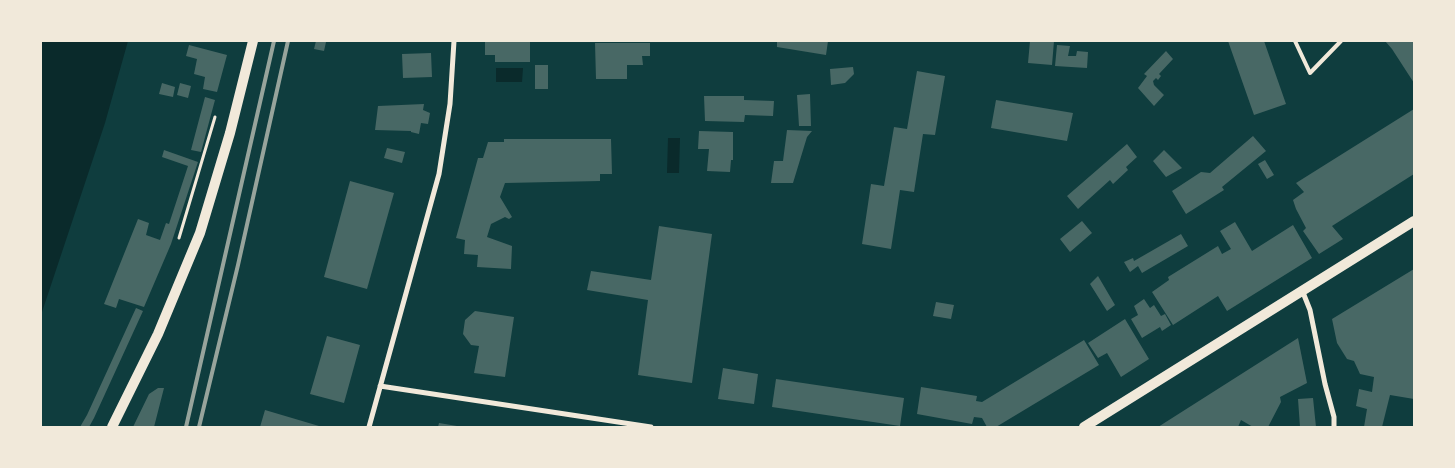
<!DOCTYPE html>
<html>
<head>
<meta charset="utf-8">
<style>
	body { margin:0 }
	#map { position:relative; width:1455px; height:468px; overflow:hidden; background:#0f3d3e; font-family:Mulish,sans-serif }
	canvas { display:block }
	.frame { position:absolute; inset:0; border:42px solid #f1e9da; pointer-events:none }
</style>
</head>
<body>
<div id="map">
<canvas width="1455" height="468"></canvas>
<div class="frame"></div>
</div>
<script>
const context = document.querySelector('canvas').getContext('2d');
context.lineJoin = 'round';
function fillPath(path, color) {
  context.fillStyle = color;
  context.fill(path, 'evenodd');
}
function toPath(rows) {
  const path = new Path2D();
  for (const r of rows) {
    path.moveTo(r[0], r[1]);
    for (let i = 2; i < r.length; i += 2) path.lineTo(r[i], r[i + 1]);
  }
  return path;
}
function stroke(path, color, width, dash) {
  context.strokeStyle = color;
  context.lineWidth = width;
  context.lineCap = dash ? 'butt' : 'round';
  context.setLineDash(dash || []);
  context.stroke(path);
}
fillPath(toPath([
	[41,41,128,41,105,123,41,315],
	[496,68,523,68,522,82,496,82],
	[668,138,680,138,679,173,667,173]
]), '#0a2a2b');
fillPath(toPath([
	[316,41,326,42,324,51,314,49],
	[485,41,530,41,530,62,495,62,495,55,485,55],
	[777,41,828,41,826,55,777,47],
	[1030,41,1054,41,1052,65,1028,63],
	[1228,41,1264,41,1286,104,1254,115],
	[1385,41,1414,41,1414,83,1392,49],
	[595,43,650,43,650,56,642,56,643,65,627,65,627,79,596,79],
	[189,45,227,55,217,92,203,89,205,77,194,74,197,59,186,56],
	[1057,45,1070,46,1068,56,1076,56,1077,51,1088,52,1087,68,1055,66],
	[1166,51,1173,59,1159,74,1161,76,1158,80,1156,78,1153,81,1154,85,1164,95,1154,106,1138,88,1147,76,1144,74],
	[431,53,432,77,403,78,402,54],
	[535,65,548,65,548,89,535,89],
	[853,67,854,74,845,83,831,85,830,69],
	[917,71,945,76,935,135,923,134,914,192,900,190,891,249,862,244,871,184,884,186,894,127,907,129],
	[162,83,175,87,173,97,159,94],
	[180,83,191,86,188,98,177,95],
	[810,94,811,126,799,126,797,95],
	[704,96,744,96,744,100,774,101,773,116,745,115,744,122,705,121],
	[205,97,215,100,201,152,191,150],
	[996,100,1073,113,1067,141,991,128],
	[424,104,423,110,430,113,428,124,421,123,419,134,411,132,411,131,375,130,378,106],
	[1414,109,1414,174,1332,226,1343,239,1319,254,1303,231,1306,228,1296,209,1293,200,1304,192,1296,183],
	[787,130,812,131,807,137,793,183,771,183,774,161,783,161],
	[699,131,733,132,733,160,731,160,730,172,707,171,709,149,698,149],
	[1253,136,1266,151,1222,187,1224,190,1186,214,1172,191,1201,172,1210,173],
	[504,139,611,139,612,174,600,174,600,181,505,183,500,197,512,217,509,219,505,217,491,224,487,237,512,246,511,269,477,267,478,255,464,254,465,240,456,238,478,158,483,158,488,142,504,142],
	[1127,144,1137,157,1126,167,1128,170,1113,184,1110,180,1078,209,1067,196],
	[387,148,405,152,402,163,384,158],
	[164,150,198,162,171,244,144,307,119,299,116,308,104,304,138,219,149,223,146,235,160,240,166,223,169,224,188,166,162,157],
	[1164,150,1182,168,1166,177,1153,161],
	[1265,160,1274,175,1267,179,1258,164],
	[350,181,394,193,367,289,324,277],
	[1082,221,1092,233,1070,252,1060,239],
	[1235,222,1252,251,1293,225,1312,258,1227,311,1218,296,1173,325,1152,292,1169,280,1168,277,1218,246,1222,254,1231,249,1220,231],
	[659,226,712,234,692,383,638,375,648,300,587,290,591,271,651,280],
	[1181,234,1188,246,1142,273,1138,266,1130,272,1124,262,1133,258,1134,261],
	[1414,269,1414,399,1390,395,1382,427,1364,427,1367,409,1356,406,1359,389,1372,392,1374,377,1360,374,1354,361,1347,359,1337,343,1332,319],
	[1098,276,1115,305,1107,311,1090,284],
	[1144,299,1150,308,1154,305,1161,316,1165,314,1171,325,1162,331,1160,327,1142,338,1131,319,1138,315,1134,306],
	[936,302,954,305,951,319,933,316],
	[136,308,143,311,94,418,89,427,80,427,87,415],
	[475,311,514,317,505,377,474,373,479,346,471,345,463,334,465,320],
	[1125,319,1149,359,1121,377,1107,353,1098,358,1088,343],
	[327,336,360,345,344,403,310,394],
	[1298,338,1307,383,1280,397,1281,402,1268,427,1253,427,1241,420,1238,427,1158,427],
	[1084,340,1099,365,996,427,987,427,982,418,974,417,972,424,917,414,921,387,977,396,976,401,982,402],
	[723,368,758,374,754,404,718,399],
	[776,379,904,398,900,426,772,407],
	[158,388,164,388,154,427,133,427,149,394],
	[1313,398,1316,427,1300,427,1298,399],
	[265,410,319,426,319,427,260,427],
	[439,423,457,426,457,427,438,427]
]), '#486865');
stroke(toPath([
	[179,238,215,117]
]), '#f1e9da', 3);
stroke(toPath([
	[1295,41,1310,73,1341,41]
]), '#f1e9da', 4);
stroke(toPath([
	[1302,290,1310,310,1325,384,1334,417,1334,427],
	[380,386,651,427],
	[369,427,439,174,450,104,454,41]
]), '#f1e9da', 5);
stroke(toPath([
	[112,427,158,334,200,233,230,133,253,41],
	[1084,427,1414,221]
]), '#f1e9da', 10);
stroke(toPath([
	[186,427,274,41],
	[199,427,238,265,288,41]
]), '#97a49c', 4);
</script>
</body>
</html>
